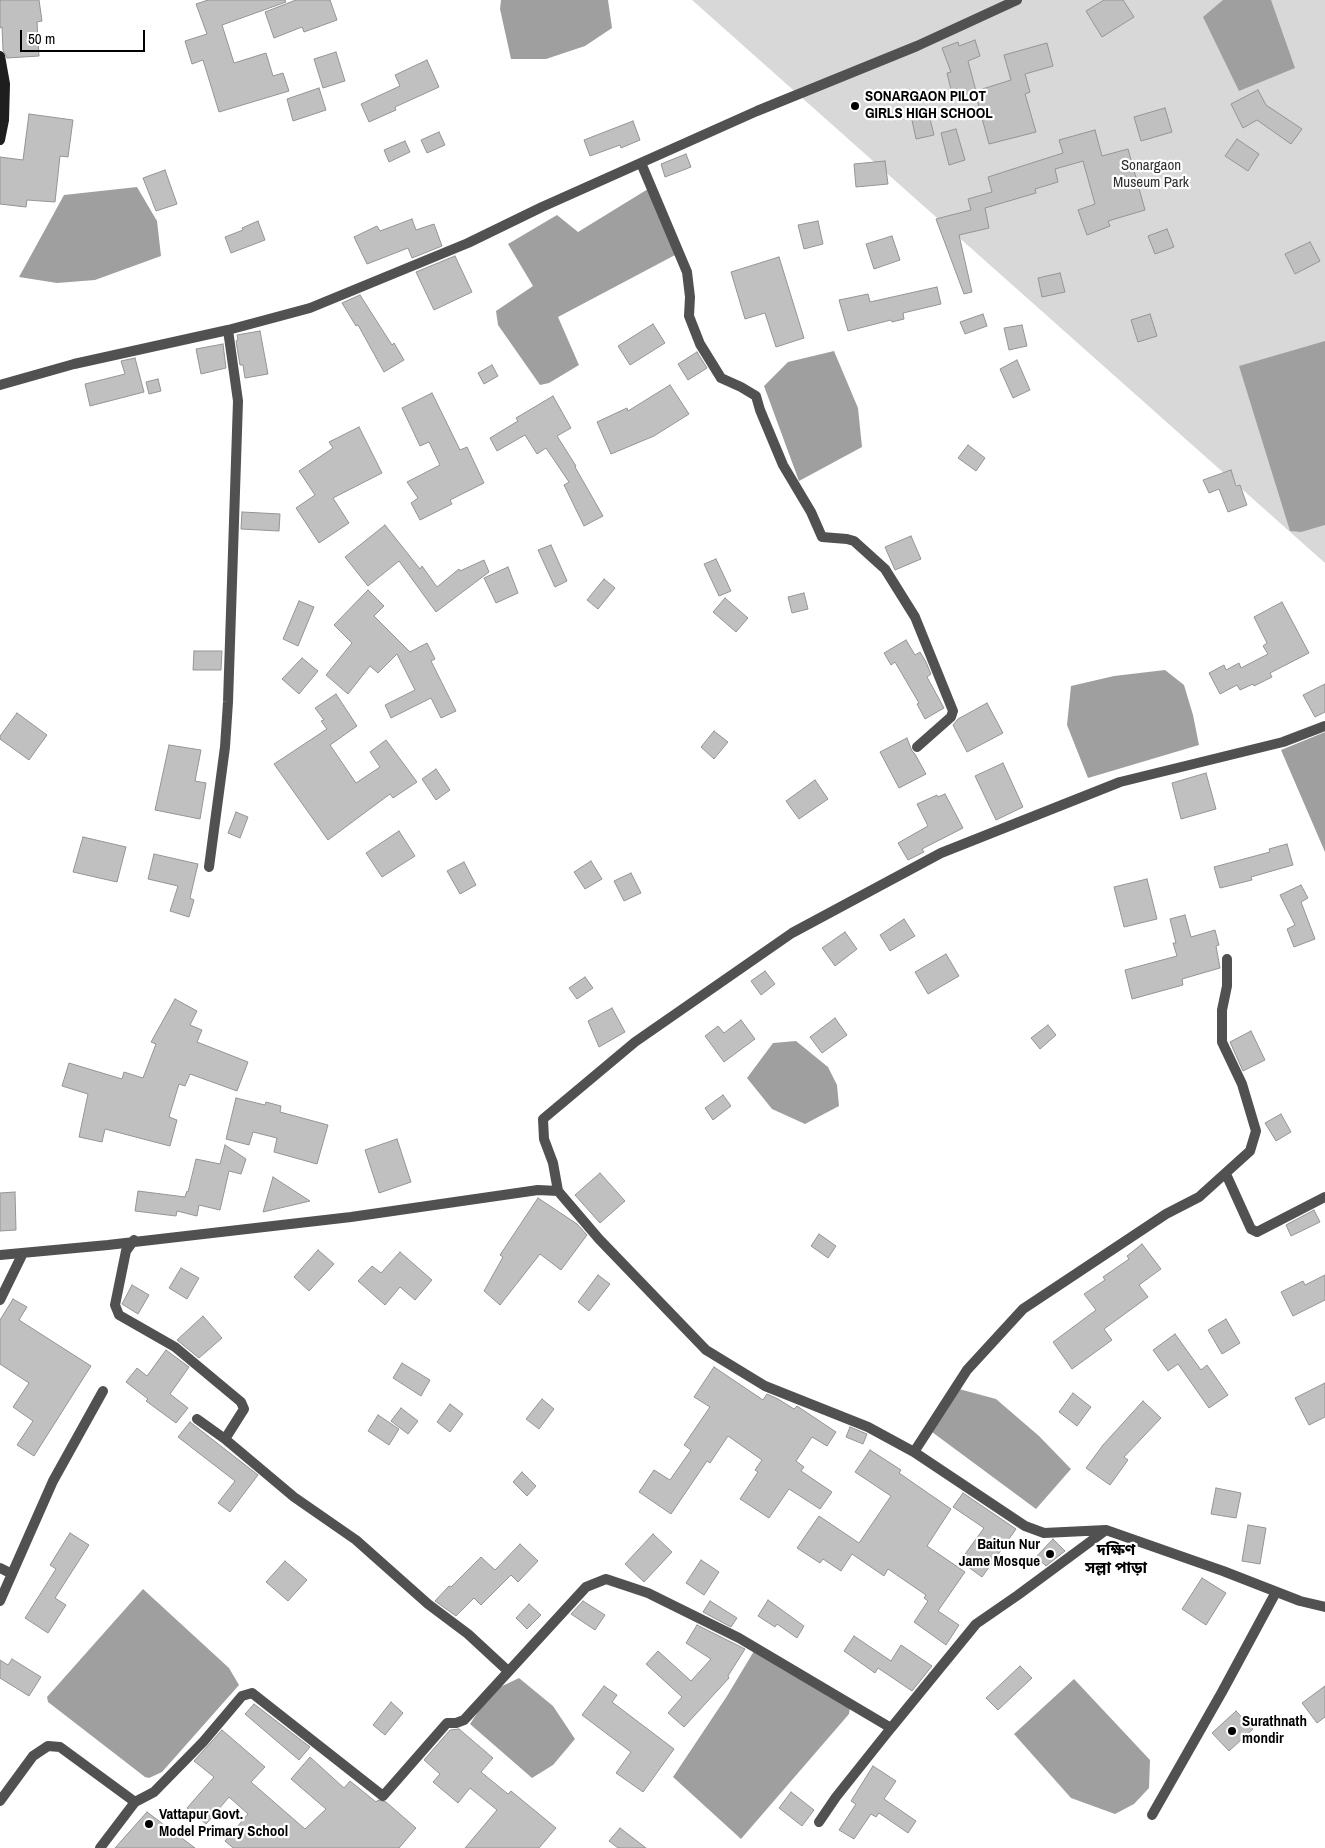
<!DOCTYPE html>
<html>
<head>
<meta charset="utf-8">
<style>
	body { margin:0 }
	#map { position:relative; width:1325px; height:1848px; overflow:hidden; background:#fff; font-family:"Archivo Narrow",sans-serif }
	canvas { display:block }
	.scale { position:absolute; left:20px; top:30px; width:125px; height:22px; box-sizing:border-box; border:2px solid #000; border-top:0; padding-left:6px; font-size:15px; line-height:18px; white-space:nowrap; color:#000; -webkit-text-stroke:4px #fff; paint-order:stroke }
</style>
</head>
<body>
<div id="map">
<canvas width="1325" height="1848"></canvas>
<div class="scale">50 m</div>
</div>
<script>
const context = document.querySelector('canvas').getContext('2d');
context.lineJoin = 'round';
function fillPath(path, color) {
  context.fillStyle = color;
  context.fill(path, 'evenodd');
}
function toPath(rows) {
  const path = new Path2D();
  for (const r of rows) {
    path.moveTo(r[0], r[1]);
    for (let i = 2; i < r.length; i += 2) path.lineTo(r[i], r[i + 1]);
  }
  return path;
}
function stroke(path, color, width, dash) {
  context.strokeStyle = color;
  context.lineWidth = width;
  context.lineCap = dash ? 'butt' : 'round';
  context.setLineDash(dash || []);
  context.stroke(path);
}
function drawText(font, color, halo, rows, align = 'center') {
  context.font = font + ' "Archivo Narrow","Noto Sans Bengali",sans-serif';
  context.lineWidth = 4.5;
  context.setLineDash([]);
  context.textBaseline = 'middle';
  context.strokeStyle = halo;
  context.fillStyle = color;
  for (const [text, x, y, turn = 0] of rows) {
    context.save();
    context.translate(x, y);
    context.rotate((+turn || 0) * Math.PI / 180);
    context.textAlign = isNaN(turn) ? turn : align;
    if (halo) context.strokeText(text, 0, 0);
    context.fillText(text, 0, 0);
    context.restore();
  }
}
fillPath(toPath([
	[692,0,1325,0,1325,563]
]), '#d8d8d8');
fillPath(toPath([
	[501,0,608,0,612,28,585,46,546,59,511,59,500,9],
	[1223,0,1271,0,1295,68,1239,91,1203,17],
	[137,187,157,221,161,256,95,280,57,283,19,277,64,195],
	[648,189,677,254,558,317,579,365,549,383,540,385,498,325,496,311,533,286,508,244,557,215,578,232],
	[1325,341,1325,525,1301,532,1290,531,1239,366],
	[834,351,858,408,862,447,799,481,764,386,788,362],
	[1165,670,1184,685,1193,715,1199,745,1088,778,1067,725,1071,686,1114,676],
	[1325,732,1325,852,1281,750],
	[796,1041,828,1067,837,1085,839,1106,805,1124,772,1109,747,1078,773,1043],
	[959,1389,996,1399,1039,1436,1071,1469,1036,1509,932,1432],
	[143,1589,229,1668,239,1685,162,1772,149,1778,145,1777,48,1702,47,1697],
	[754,1651,850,1708,849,1714,741,1839,673,1777,727,1696],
	[519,1678,553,1706,575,1739,553,1765,532,1778,470,1724,492,1691],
	[1074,1679,1150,1760,1149,1788,1134,1804,1115,1814,1071,1798,1014,1734]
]), '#9f9f9f');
const building = toPath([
	[0,0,39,0,42,21,37,22,39,56,7,58,3,50,2,27,0,28,0,0],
	[208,0,285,0,286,2,222,25,234,63,266,53,273,76,283,73,289,91,219,112,203,60,192,64,185,41,207,34,196,4,208,0],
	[296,0,330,0,337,20,304,32,302,27,274,38,265,12,296,0],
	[1104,0,1123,0,1134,17,1102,37,1086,11,1104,0],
	[975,40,980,56,968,61,976,91,1011,80,1004,55,1047,43,1053,66,1025,74,1030,92,1025,94,1036,132,989,144,975,92,953,98,947,73,951,72,942,48,958,42,959,46,975,40],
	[336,52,345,81,323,88,314,59,336,52],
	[427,60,439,87,395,107,396,110,369,122,361,104,400,86,395,75,427,60],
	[319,88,326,110,293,121,287,99,319,88],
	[1258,90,1266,105,1302,129,1291,144,1257,120,1243,128,1231,104,1258,90],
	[1165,108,1172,132,1141,141,1134,117,1165,108],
	[29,114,73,120,68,157,60,156,55,202,27,200,26,207,0,204,0,157,23,160,29,114],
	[929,115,934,135,916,139,912,120,929,115],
	[633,121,640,140,621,148,620,145,590,156,584,140,633,121],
	[956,129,965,160,949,165,941,133,956,129],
	[1095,130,1102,156,1128,149,1145,210,1108,221,1110,226,1087,235,1078,210,1095,204,1083,161,1055,169,1058,182,1035,189,1036,193,985,208,989,228,959,235,972,292,964,294,936,219,971,210,968,199,992,192,988,177,1063,153,1059,140,1095,130],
	[439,132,445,145,427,153,421,140,439,132],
	[1237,139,1259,154,1248,171,1225,156,1237,139],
	[405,141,410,152,389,162,384,150,405,141],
	[686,154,691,167,665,177,661,164,686,154],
	[885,161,888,184,856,187,854,164,885,161],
	[165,170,177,204,156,211,143,178,165,170],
	[412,219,416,230,434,224,442,246,412,258,408,248,367,264,354,237,377,226,380,231,412,219],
	[258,221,265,240,231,253,225,237,243,230,242,228,258,221],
	[818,221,823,244,804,249,798,225,818,221],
	[1167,229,1174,247,1155,254,1148,236,1167,229],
	[892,236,900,260,874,269,866,244,892,236],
	[1310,242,1320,261,1295,274,1285,254,1310,242],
	[455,256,472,292,434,310,416,272,455,256],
	[779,257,804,338,776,347,765,313,745,319,731,272,779,257],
	[1060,273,1065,292,1042,297,1038,278,1060,273],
	[937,287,941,304,903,313,904,319,892,322,891,320,848,331,839,300,868,294,870,302,937,287],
	[360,295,392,345,394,343,404,360,384,372,358,325,356,326,342,303,360,295],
	[983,314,987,326,965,334,960,322,983,314],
	[1150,314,1157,336,1138,342,1131,320,1150,314],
	[653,324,665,343,630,365,618,346,653,324],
	[1022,325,1027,346,1009,350,1004,328,1022,325],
	[260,331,268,374,245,378,243,365,240,365,236,341,238,340,237,335,260,331],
	[223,344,226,368,201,374,196,349,223,344],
	[697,352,707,368,688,380,678,364,697,352],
	[135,358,144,392,90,406,85,384,125,374,121,361,135,358],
	[1017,360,1030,390,1013,398,1000,369,1017,360],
	[492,365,498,376,484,384,478,373,492,365],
	[158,379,161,391,149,394,146,382,158,379],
	[670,385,689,414,654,436,611,454,597,422,627,408,628,411,670,385],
	[432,393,460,450,467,447,484,483,450,500,452,504,420,520,411,503,418,498,407,482,440,465,429,442,420,446,402,408,432,393],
	[553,396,571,428,557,436,576,466,575,467,603,516,584,526,564,485,569,482,546,448,537,454,525,435,497,451,490,438,518,421,516,418,553,396],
	[359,427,382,473,333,498,349,523,319,543,296,508,315,495,299,471,333,448,329,442,359,427],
	[968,445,985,458,976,471,958,458,968,445],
	[1231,470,1236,486,1240,485,1247,505,1228,512,1219,489,1209,493,1203,480,1231,470],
	[242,512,280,514,279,531,241,529,242,512],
	[385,525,420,569,422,566,437,587,459,569,460,571,484,560,489,572,436,612,399,561,368,586,345,557,385,525],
	[911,536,921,559,895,570,885,547,911,536],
	[551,545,567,581,555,587,538,550,551,545],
	[716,559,731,591,719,596,704,564,716,559],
	[508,567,518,593,496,603,484,578,508,567],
	[604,579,615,588,598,609,587,600,604,579],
	[368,590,384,606,374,616,410,652,427,643,435,659,431,661,456,711,441,718,431,698,391,718,385,705,415,690,397,654,378,673,370,666,348,694,326,675,352,643,334,625,368,590],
	[804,593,808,609,792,613,788,597,804,593],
	[725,598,748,618,736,632,713,612,725,598],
	[299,601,314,607,298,646,283,639,299,601],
	[1282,602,1309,653,1270,673,1272,677,1254,686,1253,684,1240,690,1237,685,1220,694,1209,673,1224,665,1226,670,1239,663,1241,668,1268,654,1263,646,1267,643,1254,617,1282,602],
	[906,640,915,655,920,652,926,662,931,674,927,677,944,708,925,719,917,704,919,703,895,662,891,665,884,653,906,640],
	[194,651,222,651,221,670,193,670,194,651],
	[302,658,318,671,299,694,282,679,302,658],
	[1325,684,1325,712,1315,717,1303,695,1325,684],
	[336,694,357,726,330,745,356,783,380,767,370,752,386,740,417,782,393,798,390,794,328,840,274,764,327,729,321,721,324,720,315,708,336,694],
	[987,703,1003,733,967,752,953,725,958,719,987,703],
	[17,713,47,735,29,760,0,739,0,736,17,713],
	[714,731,728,742,714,759,701,747,714,731],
	[907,738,912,751,915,754,926,774,899,788,880,752,907,738],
	[169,745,201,750,195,781,206,783,200,819,155,810,169,745],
	[1003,763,1023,807,996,820,975,776,1003,763],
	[436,769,450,790,436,800,422,779,436,769],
	[1206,773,1216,809,1181,819,1172,783,1206,773],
	[815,780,828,799,799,819,786,801,815,780],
	[945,794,963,828,922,849,924,852,908,860,898,843,928,826,917,804,937,795,938,797,945,794],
	[236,812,248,817,240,838,228,833,236,812],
	[399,831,415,856,382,877,366,853,399,831],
	[83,837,126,847,117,882,73,872,83,837],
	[1287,844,1293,865,1251,877,1252,880,1220,888,1214,867,1270,852,1269,849,1287,844],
	[154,854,198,864,190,898,194,900,189,917,170,911,178,886,148,879,154,854],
	[591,861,602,879,585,889,574,872,591,861],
	[464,862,476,885,460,894,447,871,464,862],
	[631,873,641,893,624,901,614,881,631,873],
	[1147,879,1157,919,1124,927,1114,887,1147,879],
	[1301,885,1308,898,1301,902,1315,939,1294,947,1287,929,1295,925,1280,895,1301,885],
	[1185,915,1191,937,1215,930,1219,945,1216,946,1220,968,1182,979,1183,985,1132,999,1125,970,1177,956,1173,943,1176,943,1170,919,1185,915],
	[904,919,915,936,890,951,880,935,904,919],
	[845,932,857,949,835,966,822,948,845,932],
	[946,954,959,976,928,994,915,972,946,954],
	[765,971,775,984,761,995,751,981,765,971],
	[585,977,593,988,577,999,569,988,585,977],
	[175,999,197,1011,190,1025,202,1030,197,1042,248,1062,237,1091,190,1074,185,1086,179,1084,169,1117,177,1120,170,1146,105,1129,102,1142,79,1137,88,1094,62,1086,69,1063,122,1079,124,1072,143,1078,156,1044,151,1042,175,999],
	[612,1008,625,1032,599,1047,588,1021,612,1008],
	[835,1018,847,1035,822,1053,810,1037,835,1018],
	[741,1020,755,1039,724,1062,705,1036,718,1026,724,1033,741,1020],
	[1048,1025,1056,1035,1040,1049,1031,1038,1048,1025],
	[1251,1031,1265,1060,1243,1071,1230,1042,1251,1031],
	[723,1095,731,1106,713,1120,705,1108,723,1095],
	[236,1098,265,1105,266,1102,281,1106,280,1112,328,1125,317,1164,274,1152,277,1138,253,1132,249,1145,226,1139,236,1098],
	[1281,1114,1291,1132,1276,1141,1265,1123,1281,1114],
	[397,1139,411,1182,379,1193,365,1150,397,1139],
	[225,1145,246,1159,241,1174,229,1171,220,1210,199,1205,197,1216,177,1211,176,1216,135,1211,138,1191,185,1197,187,1191,188,1192,196,1159,220,1164,225,1145],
	[600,1173,625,1201,600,1223,575,1195,600,1173],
	[273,1177,310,1201,263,1212,273,1177],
	[15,1192,16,1230,0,1231,0,1193,15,1192],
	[538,1198,577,1224,587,1235,561,1270,540,1254,500,1305,484,1291,503,1257,500,1255,538,1198],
	[1314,1210,1320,1222,1291,1236,1286,1225,1314,1210],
	[819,1234,836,1246,828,1258,811,1246,819,1234],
	[1142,1244,1161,1269,1139,1285,1148,1297,1104,1329,1112,1340,1072,1369,1053,1342,1096,1310,1084,1294,1105,1280,1103,1277,1129,1259,1127,1256,1142,1244],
	[318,1250,334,1264,309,1291,294,1277,318,1250],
	[400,1252,432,1280,415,1300,400,1287,385,1305,358,1281,372,1266,381,1273,400,1252],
	[181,1268,199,1278,187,1299,169,1288,181,1268],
	[598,1275,610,1284,589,1311,578,1302,598,1275],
	[1325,1275,1325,1300,1293,1316,1281,1292,1303,1281,1305,1285,1325,1275],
	[132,1285,149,1295,138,1314,122,1304,132,1285],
	[13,1299,27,1307,19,1320,91,1366,34,1456,17,1445,33,1421,13,1407,29,1383,0,1364,0,1320,13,1299],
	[203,1316,222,1338,199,1358,177,1340,203,1316],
	[1226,1319,1240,1343,1222,1354,1208,1330,1226,1319],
	[1175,1334,1201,1370,1207,1365,1228,1395,1209,1408,1178,1364,1168,1371,1153,1350,1175,1334],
	[166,1350,189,1367,170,1394,188,1408,176,1423,146,1401,148,1399,126,1382,137,1368,147,1376,166,1350],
	[402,1363,430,1380,421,1396,393,1378,402,1363],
	[714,1367,763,1400,767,1394,778,1399,794,1409,797,1406,836,1432,827,1446,812,1437,796,1461,804,1467,801,1471,832,1492,820,1509,789,1489,769,1518,740,1499,758,1472,755,1470,762,1460,728,1436,710,1463,707,1461,671,1514,639,1492,654,1470,670,1480,691,1450,684,1445,710,1407,694,1397,714,1367],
	[1325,1383,1325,1417,1309,1425,1295,1398,1325,1383],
	[1073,1393,1091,1407,1077,1426,1059,1412,1073,1393],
	[542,1399,554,1409,539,1429,526,1419,542,1399],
	[1143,1401,1161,1418,1124,1457,1128,1460,1110,1485,1086,1468,1103,1445,1143,1401],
	[450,1404,463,1414,450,1432,437,1422,450,1404],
	[401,1408,418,1421,408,1434,391,1421,401,1408],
	[378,1415,399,1429,389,1445,368,1431,378,1415],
	[190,1422,258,1475,230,1512,218,1503,235,1481,178,1437,190,1422],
	[850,1427,867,1434,863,1444,846,1437,850,1427],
	[870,1450,901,1470,899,1473,951,1509,927,1546,965,1572,938,1611,959,1625,946,1645,914,1622,928,1601,924,1598,926,1595,888,1569,884,1576,852,1554,841,1571,823,1559,820,1563,797,1548,819,1516,859,1543,891,1496,855,1472,870,1450],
	[522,1472,536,1486,527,1496,513,1482,522,1472],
	[1216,1488,1241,1493,1236,1518,1211,1514,1216,1488],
	[963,1493,1016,1529,982,1577,960,1561,984,1528,953,1507,963,1493],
	[1248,1525,1266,1528,1260,1564,1242,1561,1248,1525],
	[70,1533,89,1545,55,1598,66,1605,48,1633,25,1618,56,1569,50,1565,70,1533],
	[653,1534,672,1552,644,1582,625,1564,653,1534],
	[1053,1539,1065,1551,1046,1566,1036,1557,1053,1539],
	[520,1544,538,1561,518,1582,511,1575,481,1605,474,1598,456,1616,435,1601,449,1586,451,1587,481,1557,495,1570,520,1544],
	[701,1560,719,1572,704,1595,686,1583,701,1560],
	[285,1561,307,1580,288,1601,266,1582,285,1561],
	[1202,1578,1226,1593,1206,1625,1182,1609,1202,1578],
	[768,1600,804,1626,797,1638,777,1624,775,1627,758,1616,768,1600],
	[583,1601,605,1615,595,1630,571,1614,583,1601],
	[710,1601,737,1618,731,1627,703,1612,710,1601],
	[529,1604,541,1615,527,1629,516,1618,529,1604],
	[697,1625,745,1649,728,1676,729,1678,684,1727,668,1713,682,1697,646,1664,658,1651,691,1681,711,1659,686,1643,697,1625],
	[854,1636,891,1661,901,1645,932,1666,912,1691,878,1668,875,1673,844,1651,854,1636],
	[12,1659,41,1677,29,1696,0,1678,0,1660,8,1665,12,1659],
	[1020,1666,1032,1678,998,1710,986,1698,1020,1666],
	[604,1686,617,1695,612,1702,674,1749,643,1792,616,1773,631,1752,582,1715,604,1686],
	[1325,1686,1325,1717,1317,1723,1302,1703,1325,1686],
	[391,1702,403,1713,385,1735,373,1725,391,1702],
	[254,1704,310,1747,299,1760,245,1714,254,1704],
	[1236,1711,1253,1729,1229,1751,1212,1733,1236,1711],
	[459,1729,493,1758,481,1772,508,1794,511,1791,556,1828,539,1848,465,1848,497,1810,470,1788,458,1803,433,1782,440,1774,424,1760,450,1730,459,1729],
	[222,1730,265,1767,251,1782,305,1829,326,1809,291,1779,310,1757,344,1788,350,1781,376,1802,378,1800,386,1802,416,1828,399,1848,233,1848,225,1841,248,1814,229,1797,206,1824,187,1808,214,1777,194,1761,222,1730],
	[873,1766,896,1781,884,1799,916,1821,908,1833,879,1813,876,1817,871,1814,854,1839,839,1830,856,1804,851,1801,873,1766],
	[791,1792,814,1810,802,1826,779,1808,791,1792],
	[147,1812,195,1848,115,1848,147,1812],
	[620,1828,646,1848,618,1848,609,1841,620,1828]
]);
fillPath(building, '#c0c0c0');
stroke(building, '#959595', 1);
stroke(toPath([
	[1152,1815,1222,1692,1276,1592]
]), '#515151', 10);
stroke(toPath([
	[641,163,687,272,690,297,689,316,700,344,721,378,741,387,756,396,760,410,783,465,811,512,822,537,847,539,854,541,885,569,915,617,953,711,951,717,917,747],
	[0,385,74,364,228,330,310,308,468,243,542,207,757,111,917,46,1017,0],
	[209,867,225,747,228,702,238,401,228,330],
	[1226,1174,1251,1229,1257,1232,1325,1197],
	[558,1191,553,1163,544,1139,543,1119,635,1042,792,933,941,853,1120,782,1283,742,1325,726],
	[134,1240,126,1251,115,1305,119,1315,175,1347,241,1402,244,1409,225,1439],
	[0,1255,108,1245,351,1217,538,1190,558,1191,599,1239,706,1350,765,1386,868,1427,914,1452,1025,1526,1044,1533,1106,1530,1223,1571,1300,1601,1325,1607],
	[0,1300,23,1253],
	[197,1419,225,1439,294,1497,356,1540,428,1604,468,1634,508,1671],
	[914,1452,967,1370,1023,1309,1166,1214,1199,1197,1250,1151,1256,1131,1242,1084,1222,1042,1222,1010,1227,986,1227,959],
	[0,1568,12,1574],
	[0,1601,53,1481,103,1391],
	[0,1801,33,1756,48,1746,60,1747,135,1802,154,1792,203,1742,242,1696,252,1693,383,1796,447,1723,456,1723,464,1720,586,1587,606,1579,648,1593,739,1638,891,1728,976,1624,1018,1595,1106,1530],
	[819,1822,836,1797,891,1728],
	[100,1848,135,1802]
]), '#515151', 10);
stroke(toPath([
	[0,56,5,84,4,120,0,140]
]), '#1e1e1e', 10);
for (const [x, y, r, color] of [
	[855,106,5,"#000"],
	[1050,1554,5,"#000"],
	[1232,1731,5,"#000"],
	[149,1824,5,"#000"]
]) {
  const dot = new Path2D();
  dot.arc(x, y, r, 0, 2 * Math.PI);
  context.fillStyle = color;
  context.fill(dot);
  stroke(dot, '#fff', 2);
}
drawText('bold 15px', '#000', '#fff', [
	["SONARGAON PILOT",865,97],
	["GIRLS HIGH SCHOOL",865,114],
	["Baitun Nur",1040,1545,"right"],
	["Jame Mosque",1040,1562,"right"],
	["Surathnath",1242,1722],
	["mondir",1242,1739],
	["Vattapur Govt.",159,1815],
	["Model Primary School",159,1832]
], 'left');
drawText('15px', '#2f2f2f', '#fff', [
	["Sonargaon",1151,166],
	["Museum Park",1151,183]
]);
drawText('bold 16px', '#000', '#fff', [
	["দক্ষিণ",1116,1551],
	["সল্লা পাড়া",1116,1569]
]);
</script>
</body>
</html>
